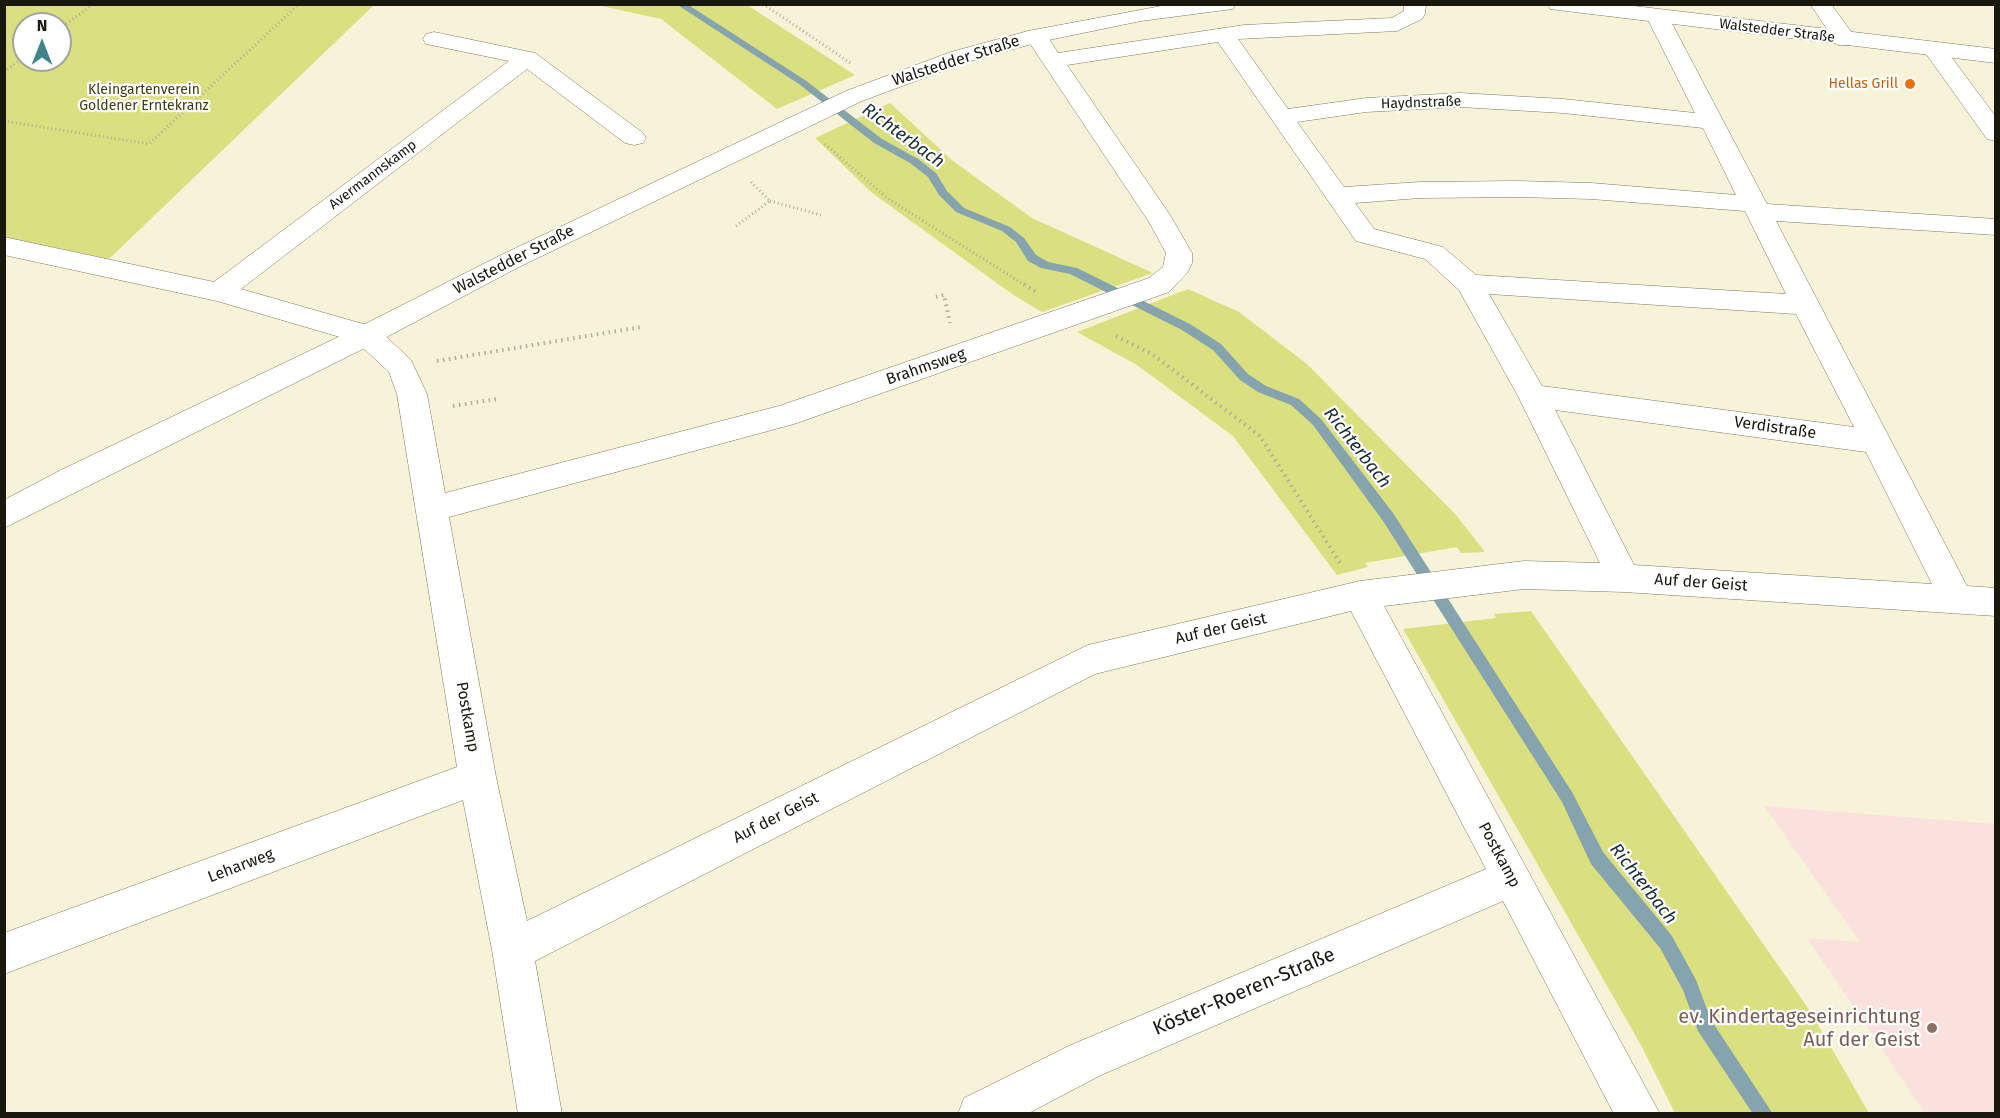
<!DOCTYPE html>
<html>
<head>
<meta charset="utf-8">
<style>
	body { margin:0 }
	#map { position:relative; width:2000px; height:1118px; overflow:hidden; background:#f7f3d8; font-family:"Fira Sans",sans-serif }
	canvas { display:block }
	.frame { position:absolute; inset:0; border:6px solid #19180e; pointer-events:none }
	.north { position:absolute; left:12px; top:12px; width:60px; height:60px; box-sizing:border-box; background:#fff; border:2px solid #a3a39f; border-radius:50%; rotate:0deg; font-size:16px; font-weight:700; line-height:24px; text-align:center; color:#19180e }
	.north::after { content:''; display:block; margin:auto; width:21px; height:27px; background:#3e868b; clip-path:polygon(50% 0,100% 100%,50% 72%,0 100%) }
</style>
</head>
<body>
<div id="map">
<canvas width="2000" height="1118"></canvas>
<div class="frame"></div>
<div class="north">N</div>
</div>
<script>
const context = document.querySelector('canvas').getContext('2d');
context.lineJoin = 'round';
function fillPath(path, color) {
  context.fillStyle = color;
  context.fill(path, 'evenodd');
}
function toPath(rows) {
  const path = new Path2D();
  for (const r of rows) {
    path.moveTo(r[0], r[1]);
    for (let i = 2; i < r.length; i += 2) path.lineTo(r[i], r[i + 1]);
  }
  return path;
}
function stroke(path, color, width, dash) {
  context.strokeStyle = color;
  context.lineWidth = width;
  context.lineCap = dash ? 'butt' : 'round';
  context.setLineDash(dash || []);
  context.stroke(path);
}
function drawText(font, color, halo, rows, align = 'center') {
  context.font = font + ' "Fira Sans",sans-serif';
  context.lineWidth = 4.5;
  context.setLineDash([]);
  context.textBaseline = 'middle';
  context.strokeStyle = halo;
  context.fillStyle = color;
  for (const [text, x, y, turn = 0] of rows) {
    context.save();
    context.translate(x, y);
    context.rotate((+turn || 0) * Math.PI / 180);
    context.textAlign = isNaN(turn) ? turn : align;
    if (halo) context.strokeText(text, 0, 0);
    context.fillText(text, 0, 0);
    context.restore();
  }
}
fillPath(toPath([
	[1764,806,1995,824,1995,1113,1925,1113,1807,938,1860,942]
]), '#fbe1dd');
fillPath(toPath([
	[4,5,374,5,109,259,5,237],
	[24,24,60,24,60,60,24,60],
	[597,5,747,5,855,75,777,109,661,19],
	[890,103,953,161,1032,218,1153,273,1042,312,1012,294,871,192,815,138],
	[1188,289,1239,312,1307,364,1456,515,1485,552,1461,553,1457,547,1365,563,1368,567,1337,575,1233,436,1137,365,1077,332],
	[1531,611,1810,1011,1869,1113,1675,1113,1642,1047,1403,629,1496,618,1494,614]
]), '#dae080');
fillPath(toPath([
	[676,4,687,4,805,80,882,139,918,159,936,173,947,191,964,208,1010,227,1024,238,1036,255,1048,262,1077,268,1190,324,1221,344,1248,374,1266,386,1299,399,1321,419,1393,513,1572,792,1603,852,1672,936,1696,980,1711,1020,1773,1114,1753,1114,1698,1031,1683,990,1660,948,1591,864,1562,802,1383,521,1313,425,1291,405,1258,392,1240,380,1213,350,1182,330,1070,274,1041,268,1028,261,1016,242,1002,231,956,212,939,195,928,177,910,163,874,143,799,84,676,4]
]), '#86a4ae');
const minor = toPath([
	[1404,4,1426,4,1425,14,1422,19,1397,31,1238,39,1288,109,1366,98,1460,93,1563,99,1695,113,1646,16,1649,11,1657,10,1665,11,1668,16,1767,204,1996,219,1996,235,1776,221,1967,586,1996,588,1996,616,1624,592,1524,589,1384,606,1660,1114,1614,1114,1503,901,1101,1075,1027,1114,958,1114,964,1098,1071,1045,1486,869,1351,611,1095,674,535,961,562,1114,518,1114,492,950,463,800,4,974,4,933,457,767,397,394,389,372,357,342,217,301,4,255,4,237,214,282,509,61,426,44,423,39,426,34,434,32,535,53,643,133,646,138,643,143,634,145,625,143,527,69,241,289,377,328,411,360,427,394,445,493,779,406,1149,278,1163,267,1166,253,1149,222,1025,36,1028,31,1044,31,1058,53,1244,25,1392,18,1404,11,1404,4],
	[1218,42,1356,241,1425,259,1459,290,1518,396,1600,563,1524,561,1360,581,1088,645,527,921,496,777,449,517,794,424,1169,292,1187,273,1192,263,1192,253,1170,215,1067,65,1218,42],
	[1460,107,1563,113,1703,128,1736,195,1591,183,1518,181,1420,182,1344,187,1297,122,1366,112,1460,107],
	[1518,197,1591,199,1745,211,1786,294,1476,275,1443,247,1374,229,1355,203,1420,198,1518,197],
	[1489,294,1796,314,1854,427,1542,386,1489,294],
	[1555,410,1866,452,1932,584,1634,565,1555,410],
	[1810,4,1831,4,1857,40,1854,45,1838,45,1810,4],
	[1935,44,1943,46,1996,117,1996,141,1987,139,1924,51,1927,46,1935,44]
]);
const major = toPath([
	[1172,4,1235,4,1233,9,1225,10,1141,21,1039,42,967,62,862,101,519,267,377,342,4,528,4,500,61,470,357,328,501,255,846,91,951,52,1028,31,1172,4],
	[1548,4,1617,4,1996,49,1996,63,1558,10,1550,9,1548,4]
]);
stroke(minor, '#7d7962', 1);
stroke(major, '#7d7962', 1);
stroke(toPath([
	[763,4,852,64],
	[60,29,93,4],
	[4,72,24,57],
	[4,121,149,144,299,4],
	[825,144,887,198,1026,286],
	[770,201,821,215],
	[736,226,770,201,749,180]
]), '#b0ad98', 3, [1, 3]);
stroke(toPath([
	[1024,284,1036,292],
	[936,297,944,295,950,323],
	[1116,336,1152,354,1260,436,1340,563],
	[437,361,641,327],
	[453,406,497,399]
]), '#b0ad98', 4, [1.5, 4.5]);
fillPath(minor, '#fff');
fillPath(major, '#fff');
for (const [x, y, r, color] of [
	[1910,84,6,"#e8710a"],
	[1932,1028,6,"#8d6e63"]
]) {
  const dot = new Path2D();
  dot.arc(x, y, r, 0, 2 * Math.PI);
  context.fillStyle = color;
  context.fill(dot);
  stroke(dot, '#fff', 2);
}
drawText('14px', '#19180e', '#fff', [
	["Walstedder Straße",1777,31,7],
	["Haydnstraße",1421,103,-2],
	["Avermannskamp",373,175,-37]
]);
drawText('14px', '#c56008', '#fff', [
	["Hellas Grill",1898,84]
], 'right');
drawText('14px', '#3b3d11', '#fff', [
	["Kleingartenverein",144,90],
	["Goldener Erntekranz",144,106]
]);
drawText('16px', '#19180e', '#fff', [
	["Walstedder Straße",956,61,-18],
	["Walstedder Straße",514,260,-27],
	["Brahmsweg",926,367,-19],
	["Verdistraße",1775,428,8],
	["Auf der Geist",1701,583,4],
	["Auf der Geist",1221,629,-13],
	["Postkamp",467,717,80],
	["Auf der Geist",776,818,-27],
	["Postkamp",1499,855,62],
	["Leharweg",241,866,-21]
]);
drawText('italic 18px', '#172d36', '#fff', [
	["Richterbach",903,136,36],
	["Richterbach",1357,448,52],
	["Richterbach",1643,884,52]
]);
drawText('20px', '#19180e', '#fff', [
	["Köster-Roeren-Straße",1244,992,-23]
]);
drawText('20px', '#785e54', '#fff', [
	["ev. Kindertageseinrichtung",1920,1017],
	["Auf der Geist",1920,1040]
], 'right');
</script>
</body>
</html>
